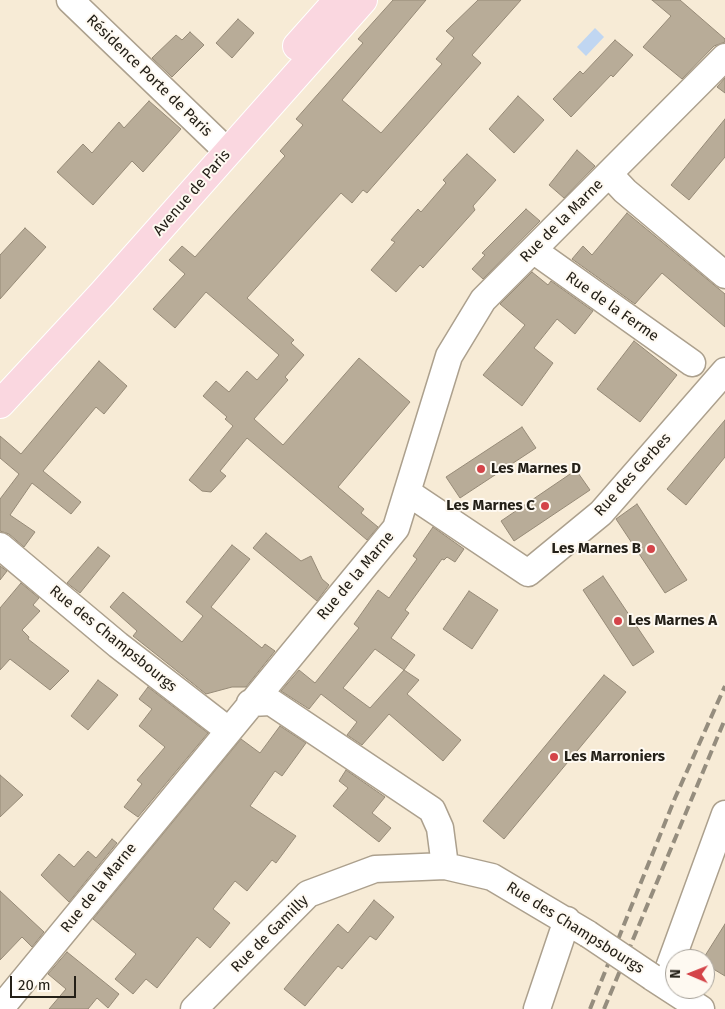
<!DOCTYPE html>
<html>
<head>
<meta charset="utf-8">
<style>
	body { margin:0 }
	#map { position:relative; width:725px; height:1009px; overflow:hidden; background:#f7ebd6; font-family:"Fira Sans",sans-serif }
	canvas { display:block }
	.north { position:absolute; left:665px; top:949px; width:50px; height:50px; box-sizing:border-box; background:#fef9f1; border:1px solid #a7a29a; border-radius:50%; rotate:271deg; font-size:14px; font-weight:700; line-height:20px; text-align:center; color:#242018 }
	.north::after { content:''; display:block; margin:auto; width:18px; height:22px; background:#d44449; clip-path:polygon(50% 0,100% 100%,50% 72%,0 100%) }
	.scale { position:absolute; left:10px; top:976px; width:66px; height:22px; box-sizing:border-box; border:2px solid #242018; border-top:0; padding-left:6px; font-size:15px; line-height:18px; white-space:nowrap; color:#242018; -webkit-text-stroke:4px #fef9f1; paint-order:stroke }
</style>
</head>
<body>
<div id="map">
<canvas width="725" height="1009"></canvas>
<div class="north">N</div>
<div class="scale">20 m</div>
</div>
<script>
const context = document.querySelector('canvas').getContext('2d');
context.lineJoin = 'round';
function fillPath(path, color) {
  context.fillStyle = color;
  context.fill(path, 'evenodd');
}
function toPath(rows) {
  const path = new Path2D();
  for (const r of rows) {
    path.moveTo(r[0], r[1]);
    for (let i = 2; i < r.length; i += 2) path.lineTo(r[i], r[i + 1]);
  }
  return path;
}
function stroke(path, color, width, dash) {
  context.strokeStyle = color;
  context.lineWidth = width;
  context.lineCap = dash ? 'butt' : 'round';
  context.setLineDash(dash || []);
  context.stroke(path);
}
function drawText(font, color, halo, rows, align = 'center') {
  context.font = font + ' "Fira Sans",sans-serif';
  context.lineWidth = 4;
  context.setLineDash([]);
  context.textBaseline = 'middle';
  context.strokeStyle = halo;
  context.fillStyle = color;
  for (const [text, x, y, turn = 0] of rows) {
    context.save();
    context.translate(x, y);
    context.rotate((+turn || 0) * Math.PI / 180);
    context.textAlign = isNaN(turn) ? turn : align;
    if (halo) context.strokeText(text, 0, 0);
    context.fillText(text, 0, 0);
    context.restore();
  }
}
fillPath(toPath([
	[595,28,604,37,586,56,577,47]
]), '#c0d6f1');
const building = toPath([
	[393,0,426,0,342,100,381,133,442,64,436,59,454,38,446,31,478,0,521,0,472,55,481,63,367,193,363,190,352,203,341,193,247,298,294,340,291,343,304,355,285,377,288,380,254,419,283,445,359,358,410,402,338,487,364,509,361,513,378,527,367,540,247,438,220,471,226,476,211,492,202,491,189,480,233,426,225,419,227,417,203,396,216,381,229,392,247,371,257,380,279,355,206,292,175,328,153,309,185,274,169,260,182,246,195,257,285,156,280,151,303,125,296,119,363,43,358,39,393,0],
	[652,0,680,0,725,39,725,42,714,46,682,79,643,47,671,16,652,0],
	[238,19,254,33,232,58,216,43,238,19],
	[190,32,204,45,172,77,152,58,176,35,182,40,190,32],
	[615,40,633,55,613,77,611,75,571,117,553,99,580,71,583,74,615,40],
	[725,78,725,93,717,87,725,78],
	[518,96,544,120,514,153,489,129,518,96],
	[149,101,181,129,143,172,132,161,93,205,57,172,83,144,92,153,119,122,124,128,149,101],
	[725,119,725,157,689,200,671,185,725,119],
	[577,150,595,166,564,198,549,185,577,150],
	[467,154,496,180,473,206,475,210,423,268,420,265,396,292,371,270,395,242,391,240,418,209,421,212,446,183,443,180,467,154],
	[526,209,540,221,483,279,472,269,485,255,482,253,526,209],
	[627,213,725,294,725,327,662,273,635,304,572,259,583,246,592,255,627,213],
	[25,228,46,247,0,299,0,255,25,228],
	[532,272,548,285,551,281,593,311,575,334,557,319,534,348,553,363,522,406,483,375,525,325,500,304,532,272],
	[634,341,677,375,640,422,597,389,634,341],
	[99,361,127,386,104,414,96,407,43,471,81,502,71,514,32,483,10,515,35,532,24,547,9,534,0,531,0,499,19,474,0,458,0,436,21,454,99,361],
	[725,420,725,457,686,505,667,489,725,420],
	[522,427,536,448,460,498,446,477,522,427],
	[576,470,590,490,514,541,501,521,576,470],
	[637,504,687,580,665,593,616,519,637,504],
	[433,527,464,549,455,562,447,557,444,560,442,559,405,610,409,613,391,638,415,655,404,670,375,649,343,688,370,708,404,670,419,680,407,694,461,740,443,761,389,714,362,745,347,735,357,722,321,694,309,709,281,691,299,670,315,683,359,628,354,624,378,590,389,598,417,559,413,556,433,527],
	[266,533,301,561,311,556,322,579,329,585,317,601,253,548,266,533],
	[232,545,250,559,211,607,262,648,265,644,275,651,246,687,232,687,206,694,133,636,137,631,110,607,123,592,182,642,203,616,186,602,232,545],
	[98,547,110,556,80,593,67,583,98,547],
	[0,566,7,571,0,580,0,566],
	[603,576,654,652,633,666,583,590,603,576],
	[21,583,39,598,33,605,40,611,22,630,29,637,28,639,69,671,50,690,10,659,0,670,0,608,21,583],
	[469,591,498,610,472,649,443,629,469,591],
	[604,675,626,692,504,839,483,821,604,675],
	[98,680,118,695,88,730,71,716,98,680],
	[148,687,208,733,138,817,124,807,142,784,137,780,165,747,139,726,152,709,139,699,148,687],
	[280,726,306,743,282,776,275,771,250,806,296,836,276,863,272,860,247,891,235,881,213,909,230,923,210,948,197,937,157,988,146,979,133,994,115,979,136,954,93,919,241,739,260,753,280,726],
	[346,770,385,797,372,813,391,828,379,842,333,806,348,788,339,781,346,770],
	[0,775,23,795,0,817,0,775],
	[112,839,117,843,69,902,41,875,59,854,74,867,88,851,96,858,112,839],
	[0,891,44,932,32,947,22,937,0,960,0,891],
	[374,900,394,917,376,940,370,936,342,969,338,966,305,1006,284,989,338,924,348,933,374,900],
	[725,924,725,976,705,964,705,959,703,959,725,924],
	[67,952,119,994,108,1008,97,998,88,1009,49,1009,66,989,48,974,67,952]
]);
fillPath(building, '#b8ac98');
stroke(building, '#968a77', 1);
const minor = toPath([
	[70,0,228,152],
	[609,174,625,191,725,275],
	[533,250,692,363],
	[407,492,528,573,601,513,725,371],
	[0,546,118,645,228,730],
	[250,703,271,702,432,810,440,828,445,866],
	[652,977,701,1009],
	[663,984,725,814],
	[0,1009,396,528,449,356,483,300,725,57],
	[194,1009,308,894,375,869,445,866,492,877,588,934],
	[537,1009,567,920]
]);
const primary = toPath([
	[297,46,338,0],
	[0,404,102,294,363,0]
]);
stroke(minor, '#aca08d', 29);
stroke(primary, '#fff', 30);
stroke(minor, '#fff', 26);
stroke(primary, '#fad7e0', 28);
stroke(toPath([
	[590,1009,675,798,725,686],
	[604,1009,725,719]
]), '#958d7e', 4, [10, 5]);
const minorBridge = toPath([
	[588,934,652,977]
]);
stroke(minorBridge, '#aca08d', 29, []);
stroke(minorBridge, '#fff', 26);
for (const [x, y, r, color] of [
	[481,469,5,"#d44449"],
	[545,506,5,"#d44449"],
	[651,549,5,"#d44449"],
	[618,621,5,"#d44449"],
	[554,757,5,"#d44449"]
]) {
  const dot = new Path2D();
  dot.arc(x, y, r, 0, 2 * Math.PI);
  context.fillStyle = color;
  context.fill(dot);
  stroke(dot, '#fef9f1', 2);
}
drawText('15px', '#242018', '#fef9f1', [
	["Résidence Porte de Paris",149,76,44],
	["Avenue de Paris",192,193,-49],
	["Rue de la Marne",562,221,-45],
	["Rue de la Ferme",612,307,35],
	["Rue des Gerbes",633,475,-48],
	["Rue de la Marne",356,576,-50],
	["Rue des Champsbourgs",113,639,39],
	["Rue de la Marne",99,888,-51],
	["Rue des Champsbourgs",575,928,32],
	["Rue de Gamilly",270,934,-45]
]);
drawText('bold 15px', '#242018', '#fef9f1', [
	["Les Marnes D",491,469],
	["Les Marnes C",535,506,"right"],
	["Les Marnes B",641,549,"right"],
	["Les Marnes A",628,621],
	["Les Marroniers",564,757]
], 'left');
</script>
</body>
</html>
